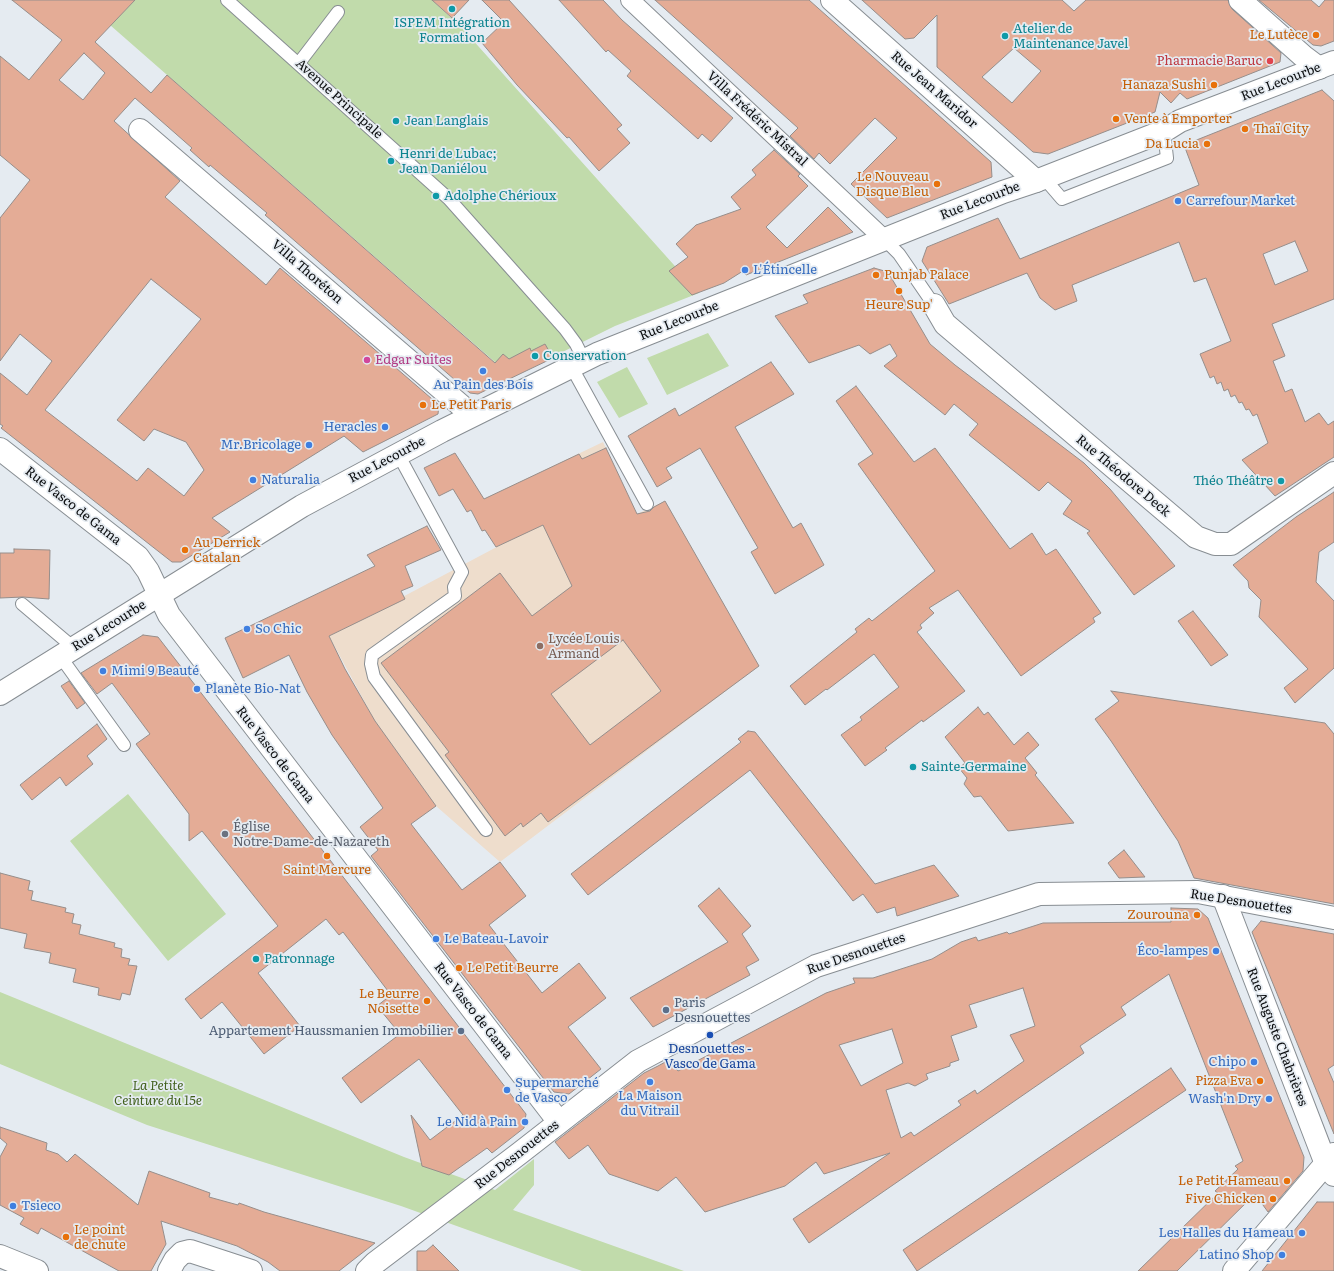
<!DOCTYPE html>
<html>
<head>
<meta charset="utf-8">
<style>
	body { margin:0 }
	canvas { display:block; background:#e5ebf1 }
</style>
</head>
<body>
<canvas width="1334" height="1271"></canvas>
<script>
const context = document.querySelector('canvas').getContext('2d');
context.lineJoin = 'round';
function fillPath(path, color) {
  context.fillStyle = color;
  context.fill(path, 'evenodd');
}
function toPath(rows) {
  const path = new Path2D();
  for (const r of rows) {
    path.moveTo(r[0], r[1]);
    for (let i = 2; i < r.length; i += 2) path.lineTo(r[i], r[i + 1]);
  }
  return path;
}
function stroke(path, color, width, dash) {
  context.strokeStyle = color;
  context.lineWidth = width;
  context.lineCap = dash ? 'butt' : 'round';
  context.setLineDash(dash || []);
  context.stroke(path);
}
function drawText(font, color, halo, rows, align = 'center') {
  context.font = font + ' Literata,serif';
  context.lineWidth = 3.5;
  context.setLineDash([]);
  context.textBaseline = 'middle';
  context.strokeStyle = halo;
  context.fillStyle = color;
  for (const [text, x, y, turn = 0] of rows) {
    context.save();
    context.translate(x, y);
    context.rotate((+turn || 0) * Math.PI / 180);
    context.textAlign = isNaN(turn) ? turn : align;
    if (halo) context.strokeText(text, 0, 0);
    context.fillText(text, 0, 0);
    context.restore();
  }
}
fillPath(toPath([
	[603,442,637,514,665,501,759,666,500,862,436,806,375,721,329,636,508,541,484,499]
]), '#edc');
fillPath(toPath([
	[135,0,432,0,462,28,699,293,615,326,512,377,110,25],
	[708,333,729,366,667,395,647,358],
	[627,367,648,404,619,418,597,382],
	[128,794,226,914,168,961,70,841],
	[0,992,404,1157,495,1190,534,1159,534,1185,513,1210,684,1271,582,1271,401,1206,147,1125,0,1064]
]), '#c1dbab');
const building = toPath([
	[12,0,135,0,95,42,151,93,167,75,495,363,503,354,509,359,530,348,531,351,545,344,553,358,478,394,470,393,265,215,267,213,210,165,209,167,190,150,192,148,135,98,114,121,180,181,165,197,266,285,280,268,439,405,438,414,363,452,344,436,212,518,230,532,181,562,172,562,1,428,3,426,0,424,0,373,27,395,52,361,20,334,0,361,0,218,30,180,0,155,0,56,29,80,62,40,12,0],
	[84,53,105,73,83,100,59,80,84,53],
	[151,279,201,319,117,420,144,441,154,429,186,442,204,470,184,496,148,468,137,481,45,410,151,279],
	[432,0,469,0,452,18,432,0],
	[482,0,509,0,622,125,617,129,630,143,599,171,569,137,567,138,517,85,482,43,504,22,482,0],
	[559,0,603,0,622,20,733,118,711,142,702,134,698,139,627,76,631,71,608,50,606,52,559,0],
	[655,0,809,0,991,162,992,177,887,218,851,184,897,138,875,118,830,164,819,153,814,159,790,136,798,128,655,0],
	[862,0,1062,0,1074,11,1086,0,1228,0,1232,9,1281,53,1280,62,1187,99,1180,93,1171,103,1160,92,1155,112,1048,154,1033,152,937,67,937,15,914,38,905,39,862,0],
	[1014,48,1041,71,1012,103,982,77,1014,48],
	[1259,0,1311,0,1319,7,1325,0,1334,0,1334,41,1321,46,1313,45,1259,0],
	[1322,90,1334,101,1334,299,1272,324,1285,356,1273,361,1285,392,1292,389,1305,422,1319,413,1328,425,1334,421,1334,457,1275,496,1242,460,1268,443,1257,414,1253,416,1249,409,1246,410,1242,402,1239,403,1235,395,1231,397,1228,389,1224,391,1221,382,1217,384,1214,376,1210,378,1200,354,1231,341,1206,278,1194,282,1179,242,1072,285,1077,301,1055,310,1040,298,1027,273,949,304,922,261,927,247,998,218,1020,259,1199,185,1184,145,1322,90],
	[1295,241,1308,271,1275,285,1263,254,1295,241],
	[774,150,800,174,798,176,808,186,766,227,787,248,828,207,853,232,746,275,743,271,724,283,692,295,669,271,688,257,676,244,696,225,741,209,731,197,756,175,752,170,774,150],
	[874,268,888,272,930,344,955,365,1084,463,1110,489,1175,566,1134,595,1087,533,1090,531,1063,514,1072,501,1048,482,1039,491,969,435,978,424,954,404,945,415,884,366,897,356,890,344,870,354,859,345,809,363,775,316,808,303,803,295,874,268],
	[771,362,794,394,735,427,793,528,801,523,824,565,775,594,751,552,758,548,700,448,666,468,672,478,657,487,628,436,675,408,679,416,771,362],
	[856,386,914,462,935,448,1010,549,1032,533,1046,555,1056,549,1101,613,1093,618,1095,622,1021,676,958,590,929,608,934,613,920,625,922,628,917,632,965,691,923,722,922,720,885,748,887,750,865,766,841,735,862,720,860,717,899,687,874,654,827,690,826,689,805,705,790,686,857,632,855,629,869,618,872,621,935,571,858,464,873,454,836,401,856,386],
	[606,448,637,514,650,511,654,507,665,501,759,666,548,822,541,813,523,827,521,823,505,836,448,759,445,755,449,752,381,663,500,573,532,616,572,586,543,525,496,547,485,530,482,531,471,510,467,512,453,489,439,496,424,468,455,453,484,499,579,454,582,459,606,448],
	[623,640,661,691,590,745,551,694,623,640],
	[1334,492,1334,542,1319,552,1316,582,1334,601,1334,668,1295,703,1284,688,1308,669,1259,617,1261,600,1249,588,1248,581,1233,565,1296,517,1334,492],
	[427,526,441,550,405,566,413,586,401,591,405,599,329,636,345,669,375,721,436,806,411,824,421,837,462,890,500,862,526,896,489,925,542,993,579,963,606,998,568,1027,601,1069,569,1094,554,1092,371,856,378,850,360,827,383,808,332,735,307,692,289,655,243,678,225,638,375,566,367,555,427,526],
	[14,549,50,550,49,599,23,597,0,598,0,553,14,553,14,549],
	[1193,611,1228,655,1211,666,1178,621,1193,611],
	[143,635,158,637,526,1114,524,1128,492,1153,487,1148,449,1175,422,1166,411,1115,430,1140,463,1115,419,1059,361,1103,342,1078,400,1034,377,1006,391,995,343,932,339,935,326,919,258,973,300,1026,264,1054,222,1002,201,1019,185,999,278,926,202,831,189,841,189,814,136,744,150,734,112,683,97,694,81,673,143,635],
	[69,681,85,703,77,709,61,686,69,681],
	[1111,691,1325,723,1334,734,1334,904,1194,878,1178,841,1111,741,1095,719,1119,701,1111,691],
	[978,707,984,715,988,712,1014,745,1028,732,1039,745,1025,758,1037,773,1035,775,1074,823,1008,831,981,796,974,797,964,784,967,778,959,768,965,763,945,737,978,707],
	[97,724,107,739,87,756,93,764,66,786,60,777,32,800,20,785,97,724],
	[748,731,755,732,875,884,934,865,959,896,897,916,895,907,877,913,863,894,853,901,750,770,588,895,571,874,741,742,738,739,748,731],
	[1124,850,1145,877,1119,878,1108,863,1124,850],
	[0,873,30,881,28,890,33,891,31,900,66,908,65,912,74,914,72,923,81,925,79,934,115,943,114,947,122,949,121,957,130,959,128,965,137,966,130,995,122,993,120,1000,98,995,99,988,73,982,76,969,49,963,51,953,24,948,27,934,0,928,0,873],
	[719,888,751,926,742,934,759,960,746,967,750,975,653,1027,630,998,728,942,698,906,719,888],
	[1171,908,1198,909,1208,918,1304,1157,1303,1171,1268,1212,1255,1194,1177,1271,1138,1271,1218,1193,1215,1191,1238,1169,1235,1166,1243,1161,1169,974,1121,1007,1126,1015,1080,1046,1084,1053,809,1243,793,1219,890,1153,824,1174,816,1162,785,1186,705,1212,676,1177,658,1191,609,1174,588,1145,569,1159,555,1142,644,1073,658,1066,669,1060,678,1071,826,993,855,983,853,978,873,978,932,959,961,942,976,937,978,941,1007,932,1009,934,1043,923,1171,922,1171,908],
	[1023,988,1035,1026,1010,1035,1024,1061,977,1094,975,1090,958,1101,961,1105,914,1136,911,1132,901,1138,886,1090,908,1083,915,1086,928,1079,926,1074,950,1066,950,1063,959,1060,951,1036,977,1027,969,1005,1023,988],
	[892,1029,903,1063,861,1086,839,1045,892,1029],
	[1261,921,1334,934,1334,1065,1328,1069,1334,1083,1334,1134,1252,932,1261,921],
	[1171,1068,1186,1090,917,1271,903,1250,1171,1068],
	[0,1127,47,1143,46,1150,58,1154,67,1162,75,1154,138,1205,149,1171,210,1193,209,1197,238,1205,239,1203,264,1212,375,1243,339,1271,280,1271,268,1262,237,1246,161,1221,166,1244,151,1271,119,1271,41,1228,38,1234,20,1224,24,1218,0,1205,0,1157,7,1144,0,1138,0,1127],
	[1317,1202,1334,1202,1334,1271,1262,1271,1317,1202],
	[433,1245,459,1271,417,1271,417,1251,426,1251,433,1245]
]);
fillPath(building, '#e4ac96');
stroke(building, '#968e8b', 1);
const service = toPath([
	[227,0,449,199,565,329,576,344,584,360],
	[299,63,338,12],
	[1044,178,1062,199,1167,158,1164,131],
	[884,239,899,254,934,305],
	[571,366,647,504],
	[398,454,462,572,454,587,455,596,372,655,371,664,374,677,486,830],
	[22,604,74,648],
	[60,656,124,745]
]);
const pedestrian = toPath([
	[630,0,884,239]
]);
const minor = toPath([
	[832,0,1036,181],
	[1240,0,1303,56,1319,68],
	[140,130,472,415],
	[934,305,945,324,1196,537,1215,544,1231,544,1334,473],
	[0,449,138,557,148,571,169,615,559,1122],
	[1223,896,1326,1164,1334,1175],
	[169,1271,175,1260,182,1253,190,1251,251,1271]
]);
const tertiary = toPath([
	[367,1271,375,1263,520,1153,638,1061,816,966,1039,894,1198,892,1334,918],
	[1234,1271,1334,1154]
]);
const secondary = toPath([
	[0,694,302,506,442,431,597,354,1003,192,1036,181,1164,131,1180,121,1334,62]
]);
const primary = toPath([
	[0,1256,37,1271]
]);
stroke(service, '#888e93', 14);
stroke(pedestrian, '#888e93', 20);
stroke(minor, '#888e93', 24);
stroke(tertiary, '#888e93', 24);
stroke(secondary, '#888e93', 24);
stroke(primary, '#888e93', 24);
stroke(service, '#fff', 12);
stroke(pedestrian, '#fff', 18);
stroke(minor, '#fff', 22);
stroke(tertiary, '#fff', 22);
stroke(secondary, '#fff', 22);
stroke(primary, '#fff', 22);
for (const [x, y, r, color] of [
	[452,9,4,"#0f9aa8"],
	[1316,35,4,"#e8710a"],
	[1005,36,4,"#0f9aa8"],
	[1270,61,4,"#e0444e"],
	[1214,85,4,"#e8710a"],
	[1116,119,4,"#e8710a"],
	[396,121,4,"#0f9aa8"],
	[1245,129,4,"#e8710a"],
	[1207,144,4,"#e8710a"],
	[391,161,4,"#0f9aa8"],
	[937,184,4,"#e8710a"],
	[436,196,4,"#0f9aa8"],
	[1178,201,4,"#3f7fe0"],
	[745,270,4,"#3f7fe0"],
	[876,275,4,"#e8710a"],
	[899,291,4,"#e8710a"],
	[535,356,4,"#0f9aa8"],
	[367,360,4,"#d1479c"],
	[483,371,4,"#3f7fe0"],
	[423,405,4,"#e8710a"],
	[385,427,4,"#3f7fe0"],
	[309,445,4,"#3f7fe0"],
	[253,480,4,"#3f7fe0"],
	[1281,481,4,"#0f9aa8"],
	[185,550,4,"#e8710a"],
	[247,629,4,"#3f7fe0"],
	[540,646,4,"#8d6e63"],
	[103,671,4,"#3f7fe0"],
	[197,689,4,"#3f7fe0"],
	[913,767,4,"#0f9aa8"],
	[225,834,4,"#6b7280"],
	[327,856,4,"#e8710a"],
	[1197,915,4,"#e8710a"],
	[436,939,4,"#3f7fe0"],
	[1216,951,4,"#3f7fe0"],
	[256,959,4,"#0f9aa8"],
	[459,968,4,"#e8710a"],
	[427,1001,4,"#e8710a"],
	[666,1010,4,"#5c6f8a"],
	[461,1031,4,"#5c6f8a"],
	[710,1035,4,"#1a4fb4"],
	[1254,1062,4,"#3f7fe0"],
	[1260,1081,4,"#e8710a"],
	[650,1082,4,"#3f7fe0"],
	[507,1090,4,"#3f7fe0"],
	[1269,1099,4,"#3f7fe0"],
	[525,1122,4,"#3f7fe0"],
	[1287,1181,4,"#e8710a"],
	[1273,1199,4,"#e8710a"],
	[13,1206,4,"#3f7fe0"],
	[1302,1233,4,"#3f7fe0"],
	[66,1237,4,"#e8710a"],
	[1282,1255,4,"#3f7fe0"]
]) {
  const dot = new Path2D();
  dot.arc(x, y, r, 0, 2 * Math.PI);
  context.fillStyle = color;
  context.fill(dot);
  stroke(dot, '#e5ebf1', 1.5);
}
drawText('13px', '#0d838f', '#e5ebf1', [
	["ISPEM Intégration",452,23,"center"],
	["Formation",452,38,"center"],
	["Atelier de",1013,29],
	["Maintenance Javel",1013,44],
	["Jean Langlais",404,121],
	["Henri de Lubac;",399,154],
	["Jean Daniélou",399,169],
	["Adolphe Chérioux",444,196],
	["Conservation",543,356],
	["Théo Théâtre",1273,481,"right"],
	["Sainte-Germaine",921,767],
	["Patronnage",264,959]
], 'left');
drawText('13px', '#c56008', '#e5ebf1', [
	["Le Lutèce",1308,35],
	["Hanaza Sushi",1206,85],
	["Vente à Emporter",1124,119,"left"],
	["Thaï City",1253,129,"left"],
	["Da Lucia",1199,144],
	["Le Nouveau",929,177],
	["Disque Bleu",929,192],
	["Punjab Palace",884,275,"left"],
	["Heure Sup'",899,305,"center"],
	["Le Petit Paris",431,405,"left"],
	["Au Derrick",193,543,"left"],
	["Catalan",193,558,"left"],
	["Saint Mercure",327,870,"center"],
	["Zourouna",1189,915],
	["Le Petit Beurre",467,968,"left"],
	["Le Beurre",419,994],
	["Noisette",419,1009],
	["Pizza Eva",1252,1081],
	["Le Petit Hameau",1279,1181],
	["Five Chicken",1265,1199],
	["Le point",74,1230,"left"],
	["de chute",74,1245,"left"]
], 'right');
drawText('13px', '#be3a42', '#e5ebf1', [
	["Pharmacie Baruc",1262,61]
], 'right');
drawText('13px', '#0b0d0f', '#e5ebf1', [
	["Rue Lecourbe",1281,82,-21],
	["Rue Jean Maridor",934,90,41],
	["Avenue Principale",339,99,42],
	["Villa Frédéric Mistral",757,119,43],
	["Rue Lecourbe",980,201,-21],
	["Villa Thoréton",307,272,41],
	["Rue Lecourbe",679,321,-22],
	["Rue Lecourbe",387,460,-28],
	["Rue Théodore Deck",1123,476,40],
	["Rue Vasco de Gama",73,506,38],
	["Rue Lecourbe",109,626,-32],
	["Rue Vasco de Gama",275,755,52],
	["Rue Desnouettes",1241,902,9],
	["Rue Desnouettes",856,954,-19],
	["Rue Vasco de Gama",473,1011,52],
	["Rue Auguste Chabrières",1277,1037,69],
	["Rue Desnouettes",517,1155,-38]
]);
drawText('13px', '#366cbe', '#e5ebf1', [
	["Carrefour Market",1186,201],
	["L'Étincelle",753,270],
	["Au Pain des Bois",483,385,"center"],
	["Heracles",377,427,"right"],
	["Mr.Bricolage",301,445,"right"],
	["Naturalia",261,480],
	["So Chic",255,629],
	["Mimi 9 Beauté",111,671],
	["Planète Bio-Nat",205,689],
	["Le Bateau-Lavoir",444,939],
	["Éco-lampes",1208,951,"right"],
	["Chipo",1246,1062,"right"],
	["Supermarché",515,1083],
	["de Vasco",515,1098],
	["La Maison",650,1096,"center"],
	["du Vitrail",650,1111,"center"],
	["Wash'n Dry",1261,1099,"right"],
	["Le Nid à Pain",517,1122,"right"],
	["Tsieco",21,1206],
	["Les Halles du Hameau",1294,1233,"right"],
	["Latino Shop",1274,1255,"right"]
], 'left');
drawText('13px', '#b23c85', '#e5ebf1', [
	["Edgar Suites",375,360]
], 'left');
drawText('13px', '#785e54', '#e5ebf1', [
	["Lycée Louis",548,639],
	["Armand",548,654]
], 'left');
drawText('13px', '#5b616d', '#e5ebf1', [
	["Église",233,827],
	["Notre-Dame-de-Nazareth",233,842]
], 'left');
drawText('13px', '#4e5e75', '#e5ebf1', [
	["Paris",674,1003],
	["Desnouettes",674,1018],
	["Appartement Haussmanien Immobilier",453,1031,"right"]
], 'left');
drawText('13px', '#164399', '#e5ebf1', [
	["Desnouettes -",710,1049],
	["Vasco de Gama",710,1064]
]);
drawText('italic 13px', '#41601c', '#e5ebf1', [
	["La Petite",158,1086],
	["Ceinture du 15e",158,1101]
]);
</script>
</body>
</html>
